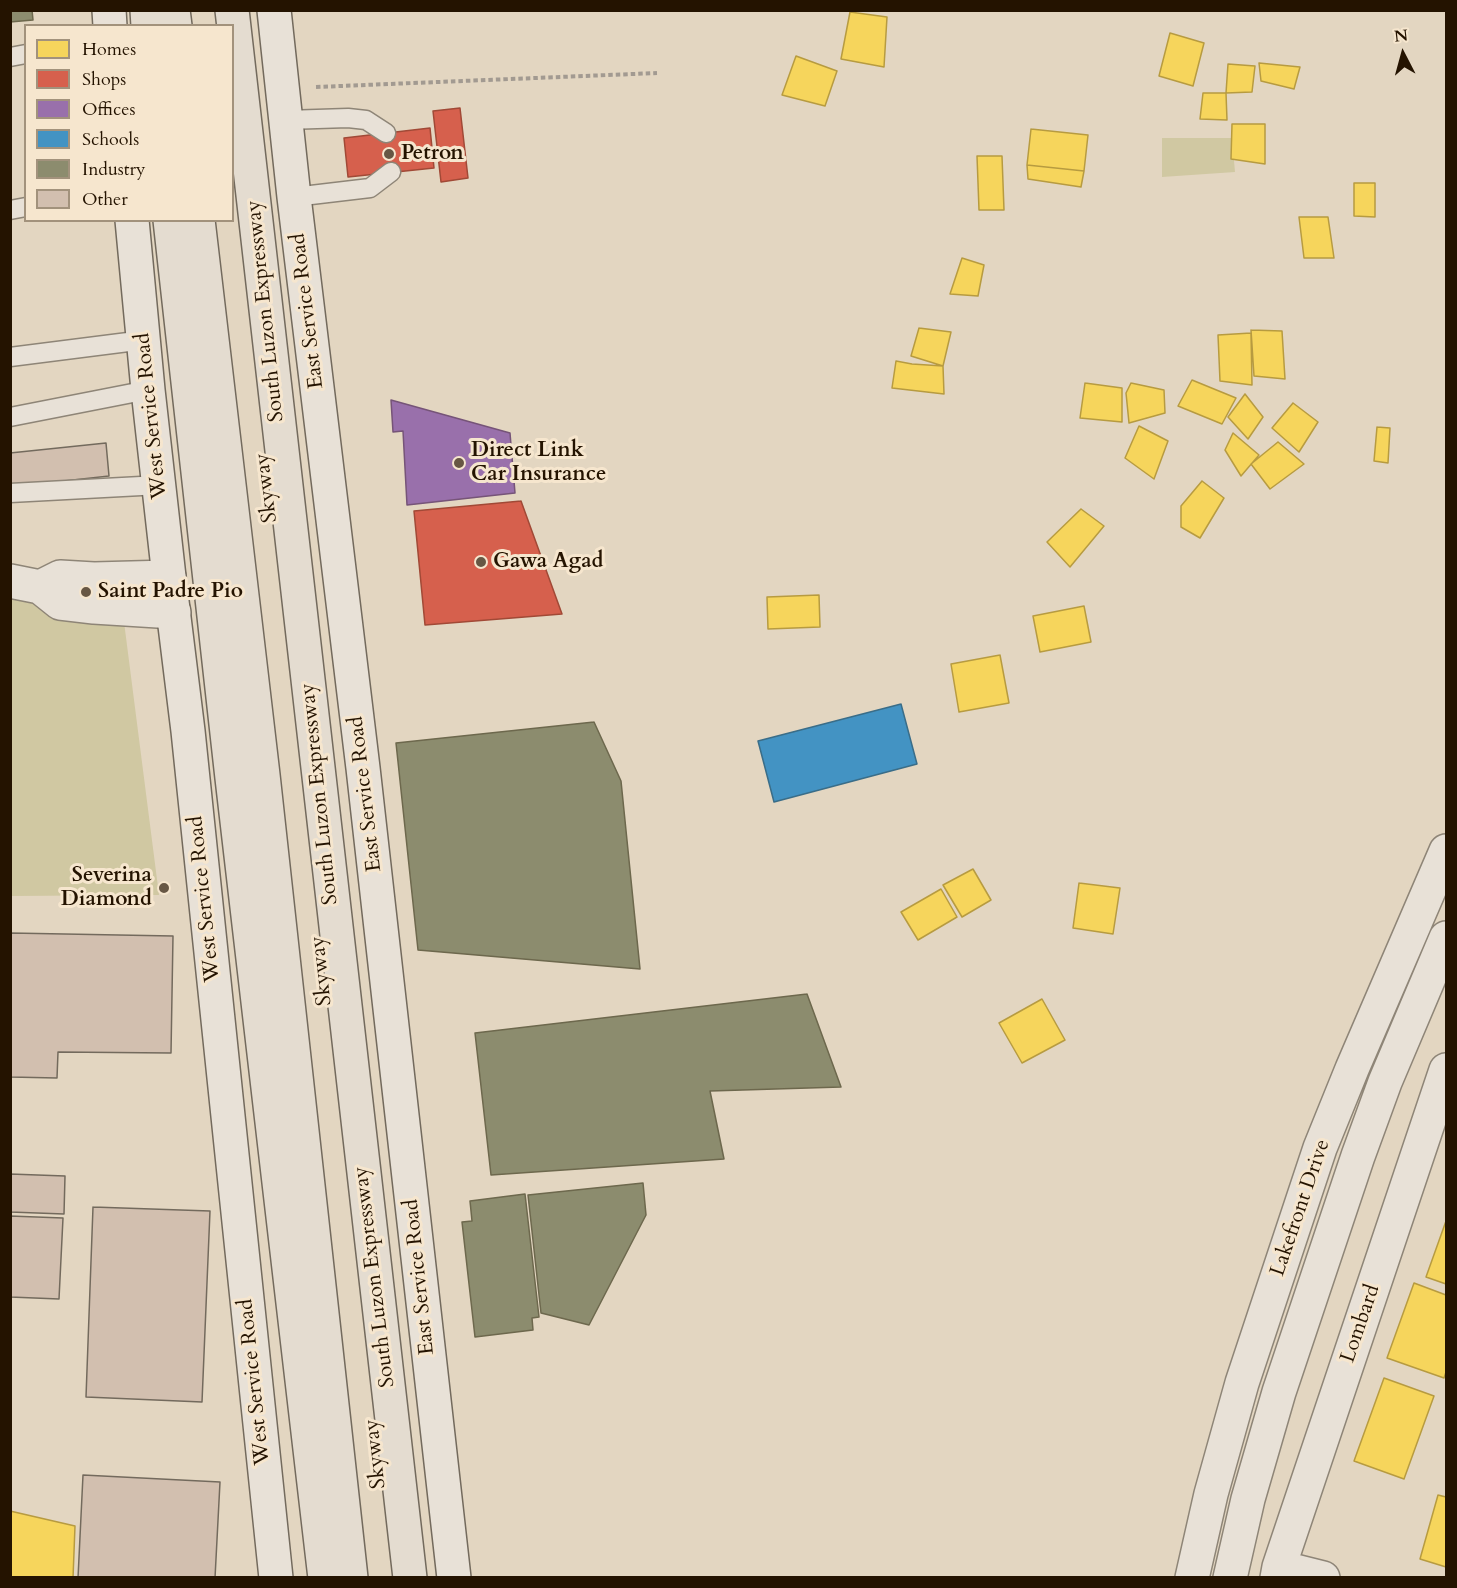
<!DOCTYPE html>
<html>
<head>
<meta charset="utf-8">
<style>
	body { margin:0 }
	#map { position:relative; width:1457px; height:1588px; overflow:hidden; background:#e3d6c1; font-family:Cardo,serif }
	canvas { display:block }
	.frame { position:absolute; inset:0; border:12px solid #241300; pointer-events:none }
	.legend { position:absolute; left:24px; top:24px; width:210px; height:198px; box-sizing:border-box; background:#f6e6ce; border:2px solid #a2927c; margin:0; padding:8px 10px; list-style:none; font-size:18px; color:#241300 }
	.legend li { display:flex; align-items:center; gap:12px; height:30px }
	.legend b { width:30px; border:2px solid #a2927c }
	.north { position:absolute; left:1373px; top:24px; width:60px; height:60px; -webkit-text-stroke:4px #f6e6ce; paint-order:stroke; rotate:354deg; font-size:16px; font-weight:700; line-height:24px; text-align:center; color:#241300 }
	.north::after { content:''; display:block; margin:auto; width:21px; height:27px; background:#241300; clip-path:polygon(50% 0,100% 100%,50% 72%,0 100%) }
</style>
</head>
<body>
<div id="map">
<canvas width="1457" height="1588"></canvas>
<div class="frame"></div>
<ul class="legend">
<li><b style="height:16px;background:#f6d55c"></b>Homes</li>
<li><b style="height:16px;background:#d6604d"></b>Shops</li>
<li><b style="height:16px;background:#9970ab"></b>Offices</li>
<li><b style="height:16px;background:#4393c3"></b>Schools</li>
<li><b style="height:16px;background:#8c8c6e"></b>Industry</li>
<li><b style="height:16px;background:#d2bfaf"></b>Other</li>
</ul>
<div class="north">N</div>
</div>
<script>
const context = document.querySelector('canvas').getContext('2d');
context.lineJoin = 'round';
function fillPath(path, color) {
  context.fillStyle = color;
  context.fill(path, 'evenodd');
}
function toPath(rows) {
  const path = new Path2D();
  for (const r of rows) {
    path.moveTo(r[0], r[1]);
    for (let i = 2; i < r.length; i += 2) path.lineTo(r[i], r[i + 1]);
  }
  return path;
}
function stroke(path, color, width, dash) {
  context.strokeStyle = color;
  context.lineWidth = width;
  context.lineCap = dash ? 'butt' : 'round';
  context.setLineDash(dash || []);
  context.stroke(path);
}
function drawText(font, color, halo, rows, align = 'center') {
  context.font = font + ' Cardo,serif';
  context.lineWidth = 6;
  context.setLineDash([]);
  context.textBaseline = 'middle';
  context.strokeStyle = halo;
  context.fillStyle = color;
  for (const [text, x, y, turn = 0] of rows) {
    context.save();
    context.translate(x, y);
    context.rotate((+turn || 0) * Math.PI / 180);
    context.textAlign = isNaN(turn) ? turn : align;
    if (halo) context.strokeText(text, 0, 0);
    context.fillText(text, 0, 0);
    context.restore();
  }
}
fillPath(toPath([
	[1162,138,1232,138,1235,172,1162,177],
	[10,596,123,614,159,895,11,896]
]), '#d0c8a2');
const homes = toPath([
	[850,12,887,17,884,67,841,59,850,12],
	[1170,33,1204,43,1193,86,1159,76,1170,33],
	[796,56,837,71,825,106,782,95,796,56],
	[1259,63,1300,67,1294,89,1261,81,1259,63],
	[1228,64,1255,66,1252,92,1226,93,1228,64],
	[1203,93,1226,93,1227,120,1200,119,1203,93],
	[1232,124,1265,124,1265,164,1231,159,1232,124],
	[1031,129,1088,135,1084,171,1027,165,1031,129],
	[977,156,1002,156,1004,210,979,210,977,156],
	[1027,165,1084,171,1081,187,1028,179,1027,165],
	[1354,183,1375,183,1375,217,1354,216,1354,183],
	[1299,217,1328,217,1334,258,1304,258,1299,217],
	[962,258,984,265,978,296,950,294,962,258],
	[919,328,951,332,943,366,911,356,919,328],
	[1251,330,1282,331,1285,379,1254,376,1251,330],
	[1251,333,1252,385,1220,381,1218,335,1251,333],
	[896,361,912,364,943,366,944,394,892,388,896,361],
	[1192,380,1236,398,1222,424,1178,406,1192,380],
	[1085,383,1122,388,1122,422,1080,418,1085,383],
	[1131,383,1164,390,1165,413,1129,423,1126,393,1131,383],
	[1245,394,1263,417,1248,439,1228,417,1245,394],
	[1293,403,1318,422,1299,452,1272,428,1293,403],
	[1139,426,1168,441,1154,479,1125,458,1139,426],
	[1377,427,1390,428,1388,463,1374,461,1377,427],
	[1233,433,1259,455,1241,476,1225,450,1233,433],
	[1278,442,1304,464,1270,489,1251,464,1278,442],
	[1202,481,1224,498,1200,538,1181,527,1181,506,1202,481],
	[1081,509,1104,526,1070,567,1047,542,1081,509],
	[819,595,820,627,768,629,767,597,819,595],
	[1084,606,1091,642,1040,652,1033,616,1084,606],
	[1000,655,1009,703,959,712,951,664,1000,655],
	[973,869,991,900,962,917,943,885,973,869],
	[1079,883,1120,888,1113,934,1073,928,1079,883],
	[941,889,957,917,918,940,901,912,941,889],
	[1042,999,1065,1040,1022,1063,999,1023,1042,999],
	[1446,1221,1446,1284,1426,1277,1446,1221],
	[1414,1283,1446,1295,1446,1372,1444,1378,1387,1358,1414,1283],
	[1384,1378,1434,1396,1404,1479,1354,1461,1384,1378],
	[1438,1495,1446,1497,1446,1567,1420,1559,1438,1495],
	[10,1511,75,1526,73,1578,10,1578,10,1511]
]);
fillPath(homes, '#f6d55c');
stroke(homes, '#b79b40', 1.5);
const shops = toPath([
	[460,108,468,178,441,182,433,111,460,108],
	[430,128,434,168,348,177,344,138,430,128],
	[521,501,562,614,425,625,414,511,521,501]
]);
fillPath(shops, '#d6604d');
stroke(shops, '#a14936', 1.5);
const offices = toPath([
	[391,400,510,433,515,493,407,505,403,431,393,432,391,400]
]);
fillPath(offices, '#9970ab');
stroke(offices, '#765478', 1.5);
const schools = toPath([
	[901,704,917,764,774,802,758,741,901,704]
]);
fillPath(schools, '#4393c3');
stroke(schools, '#3a6d88', 1.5);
const industry = toPath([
	[10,10,32,10,33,20,10,22,10,10],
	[594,722,621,781,640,969,418,950,396,743,594,722],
	[807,994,841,1087,710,1091,724,1159,491,1175,475,1033,807,994],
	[643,1183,646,1215,589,1325,541,1313,528,1195,643,1183],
	[525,1194,539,1317,532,1318,533,1330,475,1337,462,1222,472,1221,470,1201,525,1194]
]);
fillPath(industry, '#8c8c6e');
stroke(industry, '#6d684d', 1.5);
const building = toPath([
	[106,443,109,476,10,487,10,453,106,443],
	[10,933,173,936,171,1053,58,1052,57,1078,10,1077,10,933],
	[10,1174,65,1176,64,1214,10,1212,10,1174],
	[93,1207,210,1211,202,1402,86,1397,93,1207],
	[10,1216,63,1218,59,1299,10,1297,10,1216],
	[83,1475,220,1482,215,1578,78,1578,83,1475]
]);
fillPath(building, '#d2bfaf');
stroke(building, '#736a5d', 1.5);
const service = toPath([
	[10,57,26,54],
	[286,120,348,118,366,120,386,133],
	[294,197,370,188,391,172],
	[10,210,26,207],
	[10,357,144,340],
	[10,417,148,390],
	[10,493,160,485]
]);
const minor = toPath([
	[10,581,40,587,60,603,94,607,174,612],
	[40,587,60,577,94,579,169,577],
	[1279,1567,1323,1578],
	[1277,1578,1279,1567,1446,1070]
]);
const tertiary = toPath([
	[1192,1578,1211,1494,1242,1383,1320,1148,1352,1069,1446,851],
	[1230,1578,1248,1499,1279,1392,1358,1156,1385,1082,1446,938]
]);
const secondary = toPath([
	[109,10,110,26],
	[274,10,294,197,363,768,454,1578],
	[132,220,148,390,169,577,188,731,276,1578]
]);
const motorway = toPath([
	[147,10,148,26],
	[173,10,175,26],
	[232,10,410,1578],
	[170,220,232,778,325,1578],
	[198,220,263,775,351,1578]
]);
stroke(service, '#8e8577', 21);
stroke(minor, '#8e8577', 36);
stroke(tertiary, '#8e8577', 36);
stroke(secondary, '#736a5d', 36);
stroke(motorway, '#736a5d', 36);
stroke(toPath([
	[316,87,657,73]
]), '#a29a91', 4, [4.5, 3]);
stroke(service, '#e8e1d7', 18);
stroke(minor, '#e8e1d7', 33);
stroke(tertiary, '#e8e1d7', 33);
stroke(secondary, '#e8e1d7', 33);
stroke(motorway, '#e4dcd0', 33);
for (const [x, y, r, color] of [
	[389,154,6,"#675744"],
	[459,463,6,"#675744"],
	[481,562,6,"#675744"],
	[86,592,6,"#675744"],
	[164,888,6,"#675744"]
]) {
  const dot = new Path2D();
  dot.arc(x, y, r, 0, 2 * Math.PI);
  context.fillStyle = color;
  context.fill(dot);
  stroke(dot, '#f6e6ce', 2);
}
drawText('bold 21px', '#241300', '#f6e6ce', [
	["Petron",401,154],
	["Direct Link",471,451],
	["Car Insurance",471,475],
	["Gawa Agad",493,562],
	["Saint Padre Pio",98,592],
	["Severina",152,876,"right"],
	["Diamond",152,900,"right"]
], 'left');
drawText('21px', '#241300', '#f6e6ce', [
	["South Luzon Expressway",266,311,-96],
	["East Service Road",308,311,-97],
	["West Service Road",152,416,-96],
	["Skyway",267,488,-97],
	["South Luzon Expressway",320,794,-96],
	["East Service Road",366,794,-97],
	["West Service Road",205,899,-96],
	["Skyway",322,971,-96],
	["Lakefront Drive",1301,1208,-71],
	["South Luzon Expressway",375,1277,-97],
	["East Service Road",420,1277,-96],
	["Lombard",1361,1324,-71],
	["West Service Road",255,1382,-96],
	["Skyway",376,1454,-96]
]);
</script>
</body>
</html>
